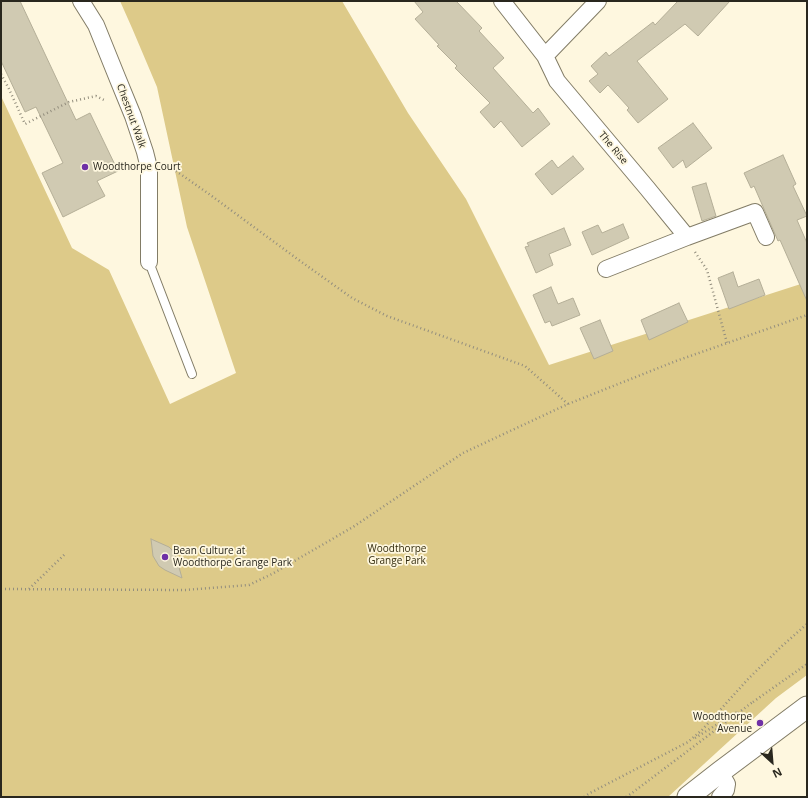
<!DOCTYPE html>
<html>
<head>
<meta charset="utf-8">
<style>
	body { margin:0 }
	#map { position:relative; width:808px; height:798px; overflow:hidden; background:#fef7df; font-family:"Open Sans",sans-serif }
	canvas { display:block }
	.frame { position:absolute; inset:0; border:2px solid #29271e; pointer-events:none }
	.north { position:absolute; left:752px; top:742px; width:40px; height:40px; -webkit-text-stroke:3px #fef7df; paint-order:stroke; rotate:154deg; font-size:11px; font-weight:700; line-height:16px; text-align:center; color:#29271e }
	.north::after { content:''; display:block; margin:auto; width:14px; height:18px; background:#29271e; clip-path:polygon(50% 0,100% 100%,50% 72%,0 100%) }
</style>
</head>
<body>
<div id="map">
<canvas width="808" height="798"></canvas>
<div class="frame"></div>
<div class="north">N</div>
</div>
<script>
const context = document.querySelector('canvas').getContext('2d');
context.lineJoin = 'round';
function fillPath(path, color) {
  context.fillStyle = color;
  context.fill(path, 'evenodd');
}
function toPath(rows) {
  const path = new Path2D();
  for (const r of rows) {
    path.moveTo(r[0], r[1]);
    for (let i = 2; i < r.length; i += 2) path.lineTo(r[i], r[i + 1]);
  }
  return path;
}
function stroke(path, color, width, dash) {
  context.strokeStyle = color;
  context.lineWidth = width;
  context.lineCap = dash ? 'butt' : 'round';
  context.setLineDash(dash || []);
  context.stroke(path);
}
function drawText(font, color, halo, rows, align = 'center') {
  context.font = font + ' "Open Sans",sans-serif';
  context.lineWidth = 3.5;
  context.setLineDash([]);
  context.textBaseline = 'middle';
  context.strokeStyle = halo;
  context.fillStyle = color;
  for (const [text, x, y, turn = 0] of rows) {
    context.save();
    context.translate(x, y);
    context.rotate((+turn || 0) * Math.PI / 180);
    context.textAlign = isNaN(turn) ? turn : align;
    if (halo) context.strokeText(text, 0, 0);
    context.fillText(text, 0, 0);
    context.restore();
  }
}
fillPath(toPath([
	[120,1,342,1,408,113,466,199,549,365,807,282,807,675,776,698,668,797,1,797,1,96,72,248,109,270,170,404,236,373,187,227,157,87,132,28]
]), '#ddca89');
const building = toPath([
	[1,1,20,1,76,120,90,113,118,171,97,181,105,196,63,217,42,173,63,163,36,107,25,112,1,61,1,1],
	[414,1,456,1,482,28,479,31,504,58,493,68,533,113,538,108,550,124,522,147,501,121,494,128,480,112,490,103,455,68,457,66,437,46,439,45,415,19,423,12,414,1],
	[678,1,730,1,698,36,685,24,637,61,668,99,638,123,627,110,629,108,608,85,600,93,589,81,598,74,591,66,606,52,609,56,653,22,655,25,678,1],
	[693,123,712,148,686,168,683,160,673,168,658,148,693,123],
	[783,155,796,184,793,186,807,216,797,220,807,243,807,301,780,240,778,241,754,186,751,188,744,173,783,155],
	[573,156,584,169,552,195,535,174,552,160,558,168,573,156],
	[706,183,716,216,702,221,692,187,706,183],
	[623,224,629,238,592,255,582,232,598,225,602,233,623,224],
	[564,228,571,245,549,254,553,265,536,273,525,247,529,246,527,243,564,228],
	[733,272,738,287,759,279,765,295,729,309,718,278,733,272],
	[551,287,558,304,573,298,580,315,552,326,550,321,545,323,533,295,551,287],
	[679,303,688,322,649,340,641,320,679,303],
	[600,320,613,351,594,359,580,328,600,320],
	[151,539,169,547,172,550,177,560,182,578,165,570,159,566,153,556,151,539]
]);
fillPath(building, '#d0cab2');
stroke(building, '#b4ae97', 1);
const service = toPath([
	[149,262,192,374]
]);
const minor = toPath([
	[81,1,96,25,117,77,133,116,145,152,149,168,149,262],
	[502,1,545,56,557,81,647,188,687,237],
	[545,56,598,1],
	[606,269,687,237,755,212,766,237],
	[720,797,726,790,727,784,720,772]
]);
const tertiary = toPath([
	[688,797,720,772,807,707]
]);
stroke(service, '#827c66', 10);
stroke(minor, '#827c66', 18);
stroke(tertiary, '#827c66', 23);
stroke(toPath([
	[1,74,9,89,25,124,69,102,96,96,106,101],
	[166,164,209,194,296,258,352,298,387,316,525,366,568,404],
	[695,252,707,270,727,343],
	[1,589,185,590,249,585,272,574,353,527,463,453,568,404,676,361,807,315],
	[29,589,66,553],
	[753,702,807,664],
	[695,738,739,711],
	[584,797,590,793,688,742,702,730,749,678,782,646,807,624],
	[626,797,632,793,754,701]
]), '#938e7e', 2.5, [1, 3]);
stroke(service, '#fff', 8);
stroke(minor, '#fff', 16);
stroke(tertiary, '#fff', 21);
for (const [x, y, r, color] of [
	[85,167,4,"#6f30a6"],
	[165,557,4,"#6f30a6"],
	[760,723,4,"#6f30a6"]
]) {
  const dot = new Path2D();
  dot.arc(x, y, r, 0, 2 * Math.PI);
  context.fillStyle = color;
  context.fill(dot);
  stroke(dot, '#fef7df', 1.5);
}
drawText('10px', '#29271e', '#fef7df', [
	["Chestnut Walk",131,116,70],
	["The Rise",613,148,50]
]);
drawText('10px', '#29271e', '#fef7df', [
	["Woodthorpe Court",93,167],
	["Bean Culture at",173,551],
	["Woodthorpe Grange Park",173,563],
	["Woodthorpe",752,717,"right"],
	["Avenue",752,729,"right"]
], 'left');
drawText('10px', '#322b0d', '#fef7df', [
	["Woodthorpe",397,549],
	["Grange Park",397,561]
]);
</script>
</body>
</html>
